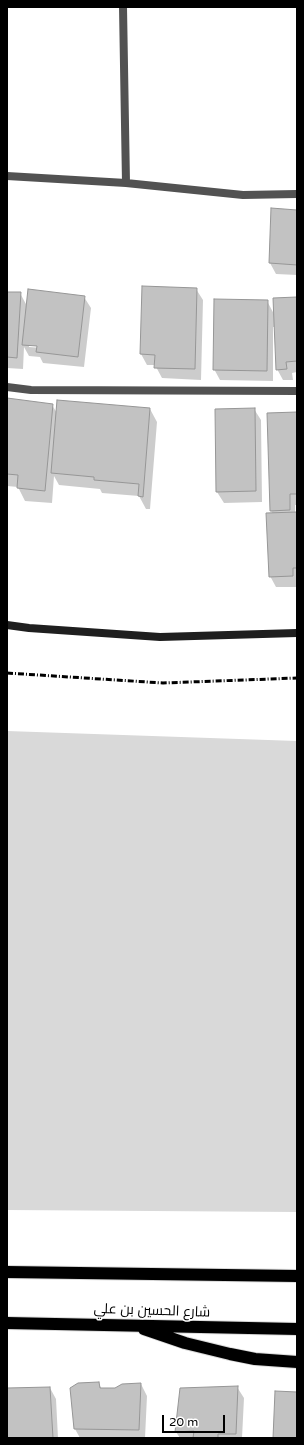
<!DOCTYPE html>
<html>
<head>
<meta charset="utf-8">
<style>
	body { margin:0 }
	#map { position:relative; width:304px; height:1445px; overflow:hidden; background:#fff; font-family:"Varela Round",sans-serif }
	canvas { display:block }
	.frame { position:absolute; inset:0; border:8px solid #000; pointer-events:none }
	.scale { position:absolute; left:162px; top:1415px; width:63px; height:18px; box-sizing:border-box; border:2px solid #000; border-top:0; padding-left:5px; font-size:12px; line-height:14px; white-space:nowrap; color:#000; -webkit-text-stroke:3px #fff; paint-order:stroke }
</style>
</head>
<body>
<div id="map">
<canvas width="304" height="1445"></canvas>
<div class="frame"></div>
<div class="scale">20 m</div>
</div>
<script>
const context = document.querySelector('canvas').getContext('2d');
context.lineJoin = 'round';
function fillPath(path, color) {
  context.fillStyle = color;
  context.fill(path, 'evenodd');
}
function toPath(rows) {
  const path = new Path2D();
  for (const r of rows) {
    path.moveTo(r[0], r[1]);
    for (let i = 2; i < r.length; i += 2) path.lineTo(r[i], r[i + 1]);
  }
  return path;
}
function stroke(path, color, width, dash) {
  context.strokeStyle = color;
  context.lineWidth = width;
  context.lineCap = dash ? 'butt' : 'round';
  context.setLineDash(dash || []);
  context.stroke(path);
}
function drawText(font, color, halo, rows, align = 'center') {
  context.font = font + ' "Varela Round",Cairo,sans-serif';
  context.lineWidth = 3;
  context.setLineDash([]);
  context.textBaseline = 'middle';
  context.strokeStyle = halo;
  context.fillStyle = color;
  for (const [text, x, y, turn = 0] of rows) {
    context.save();
    context.translate(x, y);
    context.rotate((+turn || 0) * Math.PI / 180);
    context.textAlign = isNaN(turn) ? turn : align;
    if (halo) context.strokeText(text, 0, 0);
    context.fillText(text, 0, 0);
    context.restore();
  }
}
fillPath(toPath([
	[7,731,297,741,297,1212,7,1210]
]), '#d9d9d9');
fillPath(toPath([
	[272,209,297,211,297,275,276,274,270,263],
	[196,289,203,300,201,380,162,378,155,365,147,365,141,354],
	[7,293,20,293,27,306,84,297,91,308,84,367,43,363,40,357,29,356,24,347,23,369,7,368],
	[29,345,42,346,42,348,29,347],
	[297,298,297,372,292,373,293,380,283,380,277,369,275,327,273,327,273,381,220,380,214,369,267,301,274,314],
	[7,399,52,405,57,413,150,409,157,422,150,509,146,509,139,496,102,493,100,489,59,485,54,476,52,503,25,501,18,487,7,486],
	[254,409,261,420,262,502,224,503,217,492],
	[297,413,297,505,295,505,295,513,297,513,297,587,276,587,270,576,273,514,271,511],
	[98,1383,102,1389,115,1389,141,1384,147,1396,145,1438,80,1438,75,1429],
	[237,1387,244,1398,242,1438,180,1438,176,1432],
	[50,1388,56,1399,58,1438,7,1438,7,1389]
]), '#0003');
const building = toPath([
	[271,208,297,210,297,265,269,263,271,208],
	[142,286,197,288,195,369,154,368,155,355,140,354,142,286],
	[28,289,85,296,78,357,36,352,37,346,22,345,28,289],
	[7,292,21,292,17,358,7,357,7,292],
	[297,297,297,361,286,362,287,369,276,370,273,298,297,297],
	[214,299,268,300,267,371,213,370,214,299],
	[7,398,53,404,45,491,17,488,18,475,7,474,7,398],
	[57,400,150,408,143,497,138,496,139,484,94,480,94,477,51,473,57,400],
	[255,408,256,491,216,492,215,409,255,408],
	[297,412,297,494,290,494,290,510,270,511,267,413,297,412],
	[297,512,297,568,293,568,293,576,269,577,266,513,297,512],
	[99,1382,100,1388,115,1388,122,1384,141,1383,139,1430,74,1429,70,1388,78,1383,99,1382],
	[238,1386,236,1434,218,1434,218,1438,193,1438,194,1431,175,1432,180,1388,238,1386],
	[50,1387,53,1438,7,1438,7,1388,50,1387],
	[275,1391,297,1392,297,1438,273,1438,275,1391]
]);
fillPath(building, '#c2c2c2');
stroke(building, '#969696', 1);
const highway = toPath([
	[7,1272,297,1276],
	[7,1323,297,1329],
	[144,1329,185,1343,230,1354,255,1359,297,1362]
]);
stroke(highway, '#dbdbdb', 14);
stroke(toPath([
	[123,7,126,183],
	[7,176,126,183,243,195,297,194],
	[7,387,31,390,297,391]
]), '#525252', 8);
stroke(toPath([
	[7,625,29,628,160,637,297,633]
]), '#1f1f1f', 8);
stroke(highway, '#000', 12);
stroke(toPath([
	[7,673,163,683,297,678]
]), '#000', 3, [6, 2, 1, 2]);
drawText('14px', '#000', '#fff', [
	["شارع الحسين بن علي",152,1311,2]
]);
</script>
</body>
</html>
